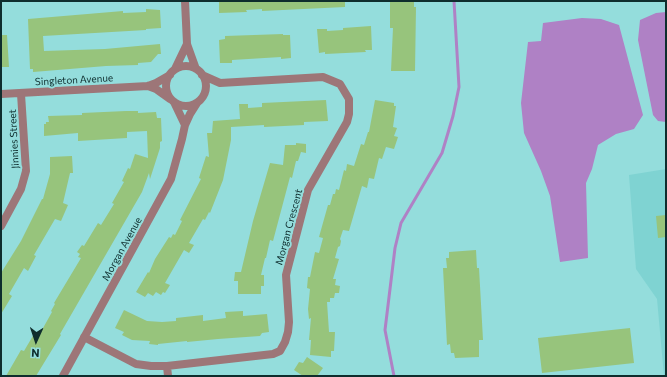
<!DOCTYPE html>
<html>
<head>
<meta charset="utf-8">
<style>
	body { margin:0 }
	#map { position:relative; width:667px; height:377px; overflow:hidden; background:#94dddc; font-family:Commissioner,sans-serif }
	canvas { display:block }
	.frame { position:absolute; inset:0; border:2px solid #0e2d2d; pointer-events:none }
	.north { position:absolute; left:16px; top:321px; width:40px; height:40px; -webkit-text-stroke:3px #94dddc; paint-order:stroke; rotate:183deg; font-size:11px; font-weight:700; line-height:16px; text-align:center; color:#0e2d2d }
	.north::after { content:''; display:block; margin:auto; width:14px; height:18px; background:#0e2d2d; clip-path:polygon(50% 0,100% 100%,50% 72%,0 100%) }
</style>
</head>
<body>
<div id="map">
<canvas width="667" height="377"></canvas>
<div class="frame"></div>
<div class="north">N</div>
</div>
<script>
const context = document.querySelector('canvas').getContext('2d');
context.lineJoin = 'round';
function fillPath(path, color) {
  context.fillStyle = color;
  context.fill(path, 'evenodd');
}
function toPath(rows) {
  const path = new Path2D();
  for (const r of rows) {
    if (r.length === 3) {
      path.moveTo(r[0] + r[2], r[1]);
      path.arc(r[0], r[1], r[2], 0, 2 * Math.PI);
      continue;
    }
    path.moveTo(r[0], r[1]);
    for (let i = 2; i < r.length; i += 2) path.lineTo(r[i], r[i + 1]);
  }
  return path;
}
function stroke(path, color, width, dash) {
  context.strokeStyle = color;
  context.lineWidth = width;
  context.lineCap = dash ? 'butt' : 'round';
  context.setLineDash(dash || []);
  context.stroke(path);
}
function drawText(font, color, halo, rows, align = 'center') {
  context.font = font + ' Commissioner,sans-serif';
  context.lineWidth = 4;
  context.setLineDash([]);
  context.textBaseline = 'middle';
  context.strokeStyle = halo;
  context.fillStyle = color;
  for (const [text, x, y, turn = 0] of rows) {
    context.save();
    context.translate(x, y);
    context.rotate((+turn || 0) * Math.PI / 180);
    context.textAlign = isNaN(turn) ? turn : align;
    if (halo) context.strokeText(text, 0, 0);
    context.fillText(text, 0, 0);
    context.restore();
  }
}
fillPath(toPath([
	[666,169,666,376,664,376,657,299,636,269,629,175]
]), '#7fd3d2');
fillPath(toPath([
	[666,12,666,122,658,121,653,115,638,40,640,20,656,13],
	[582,18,601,19,619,25,643,115,634,129,616,134,598,145,592,169,586,183,588,258,560,262,550,196,541,171,524,133,521,103,528,42,541,41,543,23]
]), '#af81c5');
stroke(toPath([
	[394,376,385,330,395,248,401,223,442,153,453,116,459,87,454,1]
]), '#af81c5', 3);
fillPath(toPath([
	[219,1,345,1,345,7,262,11,262,9,246,10,247,12,219,13],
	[390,1,414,1,414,7,416,7,415,71,391,71,393,28,390,28],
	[146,9,160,10,161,28,146,29,146,30,43,36,44,51,105,49,160,44,161,54,158,54,151,62,138,63,138,65,106,66,33,72,33,69,30,69,28,19,123,11,123,13,146,12],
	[371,26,372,50,365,50,366,52,325,54,325,52,319,53,317,29,327,29,327,31,343,30,343,28],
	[283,34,283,35,290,35,291,58,281,59,281,57,232,60,232,63,220,63,219,40,225,39,225,36],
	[1,35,7,35,9,67,1,67],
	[326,100,328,121,304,122,304,125,264,127,264,125,231,127,231,140,223,180,210,213,209,212,205,220,203,219,189,243,194,245,189,253,184,250,165,283,170,285,165,293,163,292,161,295,156,292,153,296,148,293,145,297,136,292,148,272,149,273,155,259,169,237,171,238,173,234,175,235,182,221,180,220,201,179,199,178,206,156,209,157,207,133,212,133,213,121,240,119,239,104,248,104,248,108,262,107,262,103],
	[375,100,394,103,394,106,396,106,393,127,397,128,394,136,398,137,394,149,386,147,382,159,379,158,374,179,369,178,367,188,362,186,349,231,343,230,340,239,341,241,340,246,338,247,335,258,339,259,333,279,336,279,335,285,340,286,339,293,335,293,334,298,330,298,330,302,327,302,329,332,335,332,334,351,331,351,331,357,310,355,311,340,309,340,311,318,309,319,308,309,310,289,307,288,308,277,310,277,315,252,319,253,323,238,319,237,328,205,330,205,333,194,335,194,336,189,339,190,344,170,346,171,347,164,354,166,361,144,364,145,368,132,369,132],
	[126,111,138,111,138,113,156,112,157,118,161,118,162,141,160,142,160,148,150,179,149,173,142,192,60,334,61,335,36,376,6,376,21,350,24,351,34,334,38,337,52,312,51,311,55,304,54,303,81,258,78,257,80,254,77,252,82,245,84,246,98,223,101,225,114,204,112,203,124,182,122,181,128,168,130,169,135,154,148,158,147,131,127,132,127,138,78,141,78,133,44,136,44,124,46,124,46,122,49,122,48,116,82,115,82,113],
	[296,143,306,144,306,153,301,152,298,161,296,161,292,178,290,177,273,241,270,240,266,258,265,258,261,275,264,275,264,286,261,286,261,294,238,294,238,281,234,281,235,272,241,272,253,221,270,163,283,165,285,145,296,145],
	[72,156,73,173,70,173,63,203,68,205,61,221,55,219,34,255,36,256,28,271,24,268,9,294,12,296,1,314,1,273,21,241,42,199,43,199,50,174,50,157],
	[666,215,666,237,658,238,656,216],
	[476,250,477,268,479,268,483,340,479,340,479,357,455,358,454,353,451,353,450,344,447,345,443,268,447,268,446,258,449,258,449,252],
	[124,310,147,321,162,322,176,321,176,318,203,315,203,321,226,318,225,312,243,311,243,316,267,314,269,332,262,333,260,336,218,339,187,342,187,341,158,344,158,345,149,344,150,341,132,340,122,335,124,332,115,328],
	[630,328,634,363,542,373,538,338],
	[307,357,323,368,317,376,303,376,294,370,299,362,303,363]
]), '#97c47c');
stroke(toPath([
	[185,1,187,44,196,69],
	[186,86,20],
	[175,69,187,44],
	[148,86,156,89,170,99],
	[1,94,148,86,156,83,170,75],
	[174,102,185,125],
	[1,226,21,189,26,171,21,94],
	[84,337,136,364,151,366,167,366,273,354,280,351,285,342,288,332,289,322,286,275,308,190,347,122,349,114,349,99,340,84,323,77,220,83,202,75],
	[167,366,168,376],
	[63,376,171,179,182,139,185,125,190,114,197,103]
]), '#9d7678', 8);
drawText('10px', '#0e2d2d', '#94dddc', [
	["Singleton Avenue",74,80,-3],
	["Jinnies Street",14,139,-93],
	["Morgan Crescent",289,227,-75],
	["Morgan Avenue",122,249,-61]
]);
</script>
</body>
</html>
